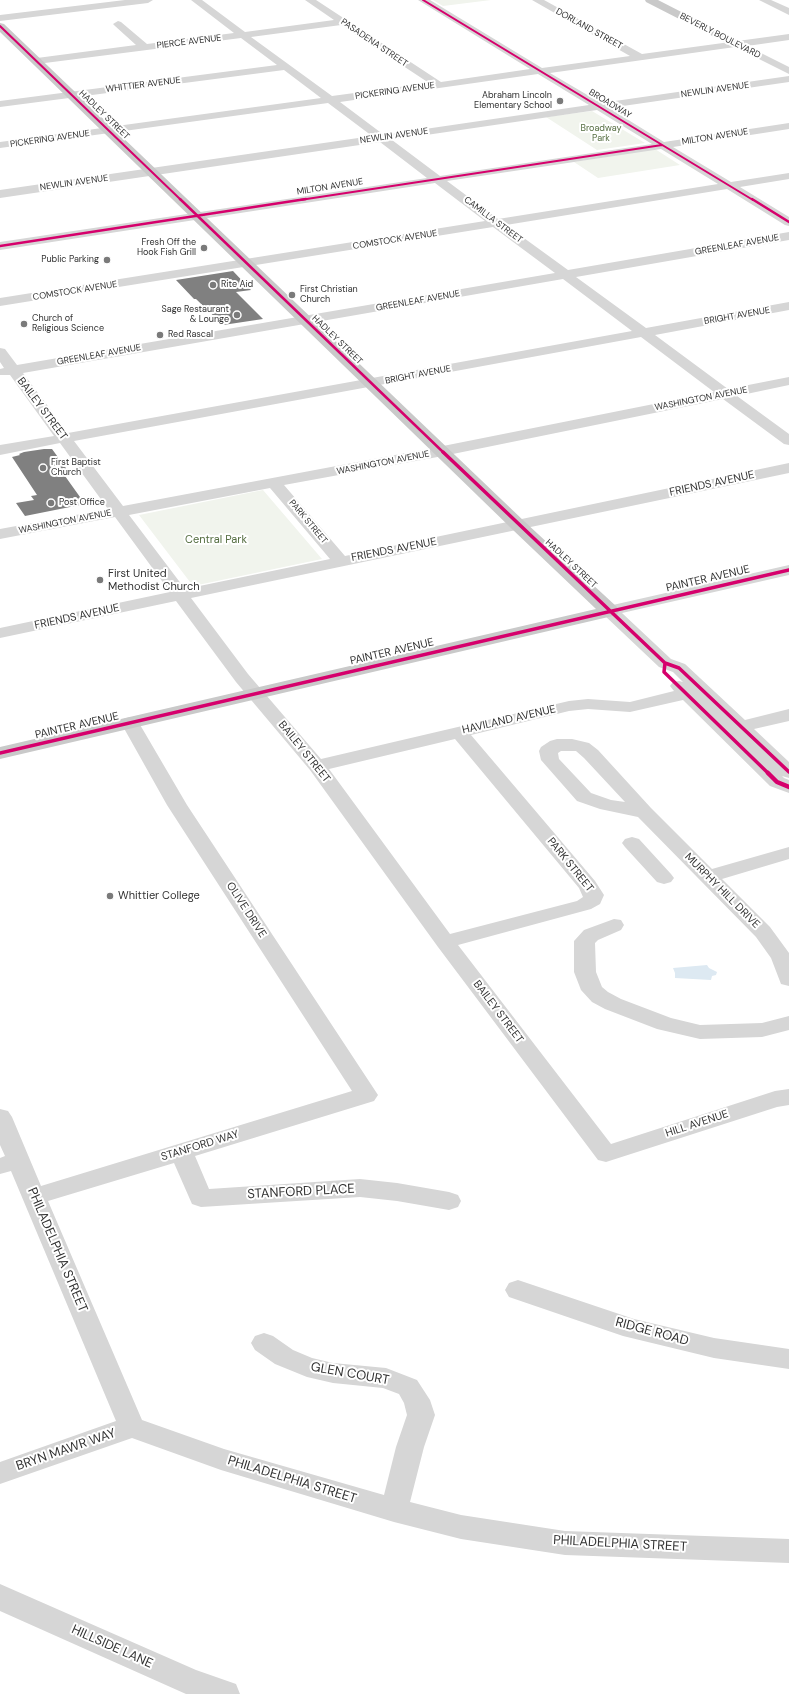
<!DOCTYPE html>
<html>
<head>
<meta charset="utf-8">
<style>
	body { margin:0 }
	canvas { display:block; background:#fff }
</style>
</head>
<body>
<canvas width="789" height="1694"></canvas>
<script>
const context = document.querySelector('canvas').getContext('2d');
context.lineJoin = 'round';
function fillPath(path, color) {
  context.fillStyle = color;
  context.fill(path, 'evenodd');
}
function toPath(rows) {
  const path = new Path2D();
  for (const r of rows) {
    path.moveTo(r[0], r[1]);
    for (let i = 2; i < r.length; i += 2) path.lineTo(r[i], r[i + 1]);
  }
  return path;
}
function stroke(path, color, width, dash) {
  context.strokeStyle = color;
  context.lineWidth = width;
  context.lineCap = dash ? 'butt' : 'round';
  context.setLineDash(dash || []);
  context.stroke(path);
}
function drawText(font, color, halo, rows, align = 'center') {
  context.font = font + ' "DM Sans",sans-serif';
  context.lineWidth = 4;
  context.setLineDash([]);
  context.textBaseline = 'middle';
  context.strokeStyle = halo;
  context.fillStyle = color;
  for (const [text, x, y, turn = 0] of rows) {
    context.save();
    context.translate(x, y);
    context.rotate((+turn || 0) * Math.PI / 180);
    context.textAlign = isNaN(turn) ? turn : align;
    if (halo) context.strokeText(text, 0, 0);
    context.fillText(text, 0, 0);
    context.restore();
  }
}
fillPath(toPath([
	[433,0,491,0,443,6],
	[592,111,645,143,597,150,546,117],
	[655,149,680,165,598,178,574,162],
	[263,490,322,559,193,586,139,515]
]), '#f1f4ed');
fillPath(toPath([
	[707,965,709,968,717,972,716,975,712,976,711,980,675,978,675,973,673,968]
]), '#dde9f2');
fillPath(toPath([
	[233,271,251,290,236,292,263,319,223,325,196,299,194,299,176,280],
	[44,449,52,449,71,475,65,476,85,504,25,516,16,503,34,500,31,496,37,495,12,457,20,455,19,454,24,452]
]), '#808080');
fillPath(toPath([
	[125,0,153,0,148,3,0,21,0,15,125,0],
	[191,0,202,0,245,32,334,20,305,0,316,0,441,82,530,69,418,0,430,0,542,68,630,56,532,0,544,0,642,54,789,34,789,40,747,46,789,67,789,74,735,47,550,73,601,103,789,76,789,82,609,108,664,142,789,123,789,129,673,147,731,182,789,173,789,179,740,187,789,217,789,226,785,225,727,189,506,225,568,270,789,232,789,240,576,277,646,328,789,302,789,310,655,335,728,389,789,377,789,385,737,396,789,434,789,445,784,444,723,399,443,456,284,485,345,556,789,463,789,473,191,598,248,674,321,759,569,701,588,699,630,702,674,691,670,686,673,682,679,681,683,682,673,672,659,667,604,615,601,611,604,607,789,565,789,575,622,613,671,659,685,664,745,720,789,709,789,721,754,729,789,762,789,778,782,776,763,757,784,778,789,780,789,793,770,786,683,700,630,712,588,709,569,711,471,735,595,881,604,895,600,904,591,909,458,945,611,1144,775,1091,789,1089,789,1105,777,1107,606,1162,598,1160,438,947,310,770,236,682,176,601,0,638,0,628,170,592,115,517,0,539,0,529,108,509,60,443,0,455,0,445,54,436,10,375,0,375,0,369,4,368,0,362,0,348,5,349,17,365,555,273,493,227,0,306,0,298,485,221,435,183,0,250,0,242,427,178,380,142,0,198,0,190,372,136,328,103,0,148,0,142,321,98,284,70,0,107,0,101,277,65,241,38,37,64,32,61,37,58,136,45,115,26,113,24,118,21,121,22,147,44,234,33,191,0],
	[341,25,429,83,332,96,251,37,341,25],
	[538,74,589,105,384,135,340,102,538,74],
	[597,110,652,144,440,176,392,140,597,110],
	[661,149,718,184,498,219,447,181,661,149],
	[563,279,632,331,68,433,23,373,563,279],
	[641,337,714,392,443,446,123,506,74,441,641,337],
	[270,488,330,559,185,589,129,515,270,488],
	[455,739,579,888,583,897,577,901,450,934,329,769,455,739],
	[759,0,771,0,789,8,789,15,759,0],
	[130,717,137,719,139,723,187,805,378,1095,374,1101,195,1156,209,1189,360,1179,397,1183,449,1192,458,1195,461,1201,458,1207,449,1210,397,1201,360,1197,201,1207,192,1204,174,1163,48,1201,142,1420,224,1449,384,1495,396,1447,407,1415,404,1403,399,1394,383,1388,333,1383,307,1377,275,1364,255,1350,251,1343,255,1336,264,1333,273,1336,293,1350,312,1358,333,1363,386,1368,417,1380,430,1400,435,1415,424,1447,410,1502,461,1515,565,1531,789,1539,789,1563,565,1555,461,1539,394,1522,221,1470,132,1438,0,1484,0,1462,116,1421,11,1171,0,1174,0,1158,5,1156,0,1145,0,1109,8,1111,12,1117,41,1186,352,1091,167,805,121,723,123,719,130,717],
	[557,739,572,739,589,743,598,750,651,808,712,869,789,847,789,859,722,879,770,927,789,953,789,986,781,984,771,958,756,937,638,817,600,809,577,801,541,760,539,751,541,747,550,741,557,739],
	[561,751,576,751,584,758,625,802,611,800,591,793,559,759,558,753,561,751],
	[632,837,639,839,671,874,674,878,671,882,664,884,657,882,625,847,622,843,625,839,632,837],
	[614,919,621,920,624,925,621,930,598,940,595,943,596,972,602,987,608,992,621,999,671,1018,700,1025,762,1023,789,1016,789,1030,762,1037,700,1039,657,1029,605,1009,592,1002,581,990,574,972,574,941,584,930,614,919],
	[518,1280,634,1319,714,1338,789,1349,789,1369,714,1358,623,1336,509,1297,505,1290,509,1283,518,1280],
	[0,1584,196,1670,236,1684,240,1694,186,1694,0,1611,0,1584]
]), '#d6d6d6');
fillPath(toPath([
	[645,0,658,0,740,42,741,44,736,47,732,46,646,2,645,0],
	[0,23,4,24,525,522,617,607,619,611,617,615,0,759,0,747,596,609,513,530,0,32,0,23]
]), '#c9c9c9');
stroke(toPath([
	[423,0,753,200],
	[0,26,181,200],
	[300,200,662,145]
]), '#d6006c', 2);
stroke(toPath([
	[180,199,444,453],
	[752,199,789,222],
	[0,246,306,199]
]), '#d6006c', 2.5);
stroke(toPath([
	[443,452,665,663,679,668,789,772],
	[665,663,664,672,769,774],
	[0,753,789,570]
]), '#d6006c', 3.5);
stroke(toPath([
	[768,773,777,782,789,787]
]), '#d6006c', 4.5);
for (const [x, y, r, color] of [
	[560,101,4,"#7a7a7a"],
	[204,248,4,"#7a7a7a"],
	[107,260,4,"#7a7a7a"],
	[213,285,4,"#7a7a7a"],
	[292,295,4,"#7a7a7a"],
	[237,315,4,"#7a7a7a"],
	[24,324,4,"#7a7a7a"],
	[160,335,4,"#7a7a7a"],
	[43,468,4,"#7a7a7a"],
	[51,503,4,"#7a7a7a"],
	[100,580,4,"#7a7a7a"],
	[110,896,4,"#7a7a7a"]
]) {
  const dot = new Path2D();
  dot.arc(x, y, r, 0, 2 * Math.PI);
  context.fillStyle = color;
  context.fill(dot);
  stroke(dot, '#fff', 1.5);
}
drawText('9px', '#323232', '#fff', [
	["DORLAND STREET",589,29,29],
	["BEVERLY BOULEVARD",720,36,27],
	["PIERCE AVENUE",189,42,-7],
	["PASADENA STREET",374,43,34],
	["WHITTIER AVENUE",143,85,-7],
	["NEWLIN AVENUE",715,90,-8],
	["PICKERING AVENUE",395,91,-8],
	["BROADWAY",610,104,31],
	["HADLEY STREET",104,115,44],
	["NEWLIN AVENUE",394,136,-8],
	["MILTON AVENUE",715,137,-9],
	["PICKERING AVENUE",50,139,-8],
	["NEWLIN AVENUE",74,183,-8],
	["MILTON AVENUE",330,187,-9],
	["CAMILLA STREET",493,220,37],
	["COMSTOCK AVENUE",395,240,-9],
	["GREENLEAF AVENUE",737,245,-10],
	["COMSTOCK AVENUE",75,291,-9],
	["GREENLEAF AVENUE",418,301,-10],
	["BRIGHT AVENUE",737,316,-10],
	["HADLEY STREET",337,340,44],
	["GREENLEAF AVENUE",99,355,-10],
	["BRIGHT AVENUE",418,375,-11],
	["WASHINGTON AVENUE",701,399,-11],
	["WASHINGTON AVENUE",383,463,-11],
	["WASHINGTON AVENUE",65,522,-11],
	["PARK STREET",308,522,50],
	["HADLEY STREET",571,564,43]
]);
drawText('9px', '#323232', '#fff', [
	["Abraham Lincoln",552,96,"right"],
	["Elementary School",552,106,"right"],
	["Fresh Off the",196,243,"right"],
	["Hook Fish Grill",196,253,"right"],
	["Public Parking",99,260,"right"],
	["Rite Aid",221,285],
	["First Christian",300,290],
	["Church",300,300],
	["Sage Restaurant",229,310,"right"],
	["& Lounge",229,320,"right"],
	["Church of",32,319],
	["Religious Science",32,329],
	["Red Rascal",168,335],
	["First Baptist",51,463],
	["Church",51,473],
	["Post Office",59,503]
], 'left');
drawText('9px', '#546d40', '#fff', [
	["Broadway",601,129],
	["Park",601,139]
]);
drawText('11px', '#323232', '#fff', [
	["BAILEY STREET",42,409,53],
	["FRIENDS AVENUE",712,484,-12],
	["FRIENDS AVENUE",394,550,-11],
	["PAINTER AVENUE",708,579,-13],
	["FRIENDS AVENUE",77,617,-12],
	["PAINTER AVENUE",392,652,-13],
	["HAVILAND AVENUE",509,720,-13],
	["PAINTER AVENUE",77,726,-13],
	["BAILEY STREET",304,752,51],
	["PARK STREET",570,865,51],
	["MURPHY HILL DRIVE",722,891,45],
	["OLIVE DRIVE",246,910,57],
	["BAILEY STREET",498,1012,53],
	["HILL AVENUE",697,1124,-18],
	["STANFORD WAY",200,1146,-17]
]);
drawText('11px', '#546d40', '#fff', [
	["Central Park",216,540]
]);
drawText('11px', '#323232', '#fff', [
	["First United",108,574],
	["Methodist Church",108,587],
	["Whittier College",118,896]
], 'left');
drawText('13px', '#323232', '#fff', [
	["STANFORD PLACE",301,1192,-3],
	["PHILADELPHIA STREET",57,1250,67],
	["RIDGE ROAD",652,1332,15],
	["GLEN COURT",350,1374,10],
	["BRYN MAWR WAY",66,1450,-19],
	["PHILADELPHIA STREET",292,1480,17],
	["PHILADELPHIA STREET",620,1544,3],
	["HILLSIDE LANE",112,1647,24]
]);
</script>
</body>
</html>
